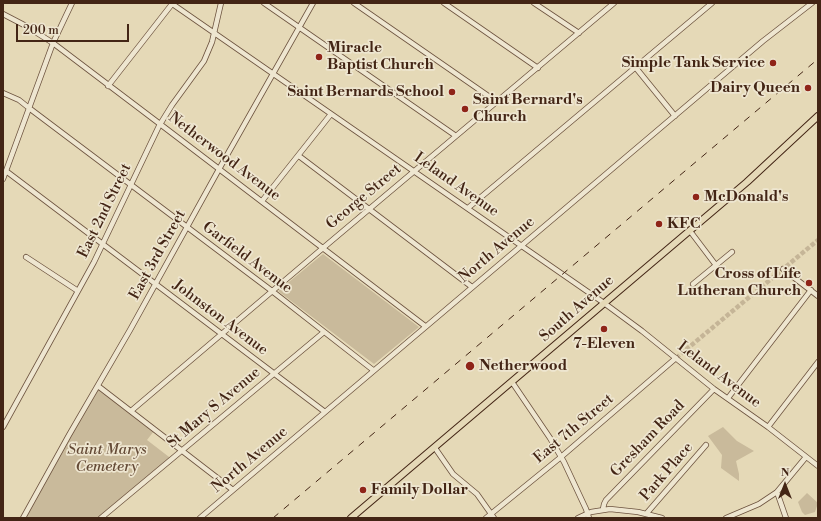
<!DOCTYPE html>
<html>
<head>
<meta charset="utf-8">
<style>
	body { margin:0 }
	#map { position:relative; width:821px; height:521px; overflow:hidden; background:#e5d9b7; font-family:"Libre Bodoni",serif }
	canvas { display:block }
	.frame { position:absolute; inset:0; border:4px solid #432515; pointer-events:none }
	.north { position:absolute; left:765px; top:465px; width:40px; height:40px; -webkit-text-stroke:3px #eee6d0; paint-order:stroke; rotate:0deg; font-size:11px; font-weight:700; line-height:16px; text-align:center; color:#432515 }
	.north::after { content:''; display:block; margin:auto; width:14px; height:18px; background:#432515; clip-path:polygon(50% 0,100% 100%,50% 72%,0 100%) }
	.scale { position:absolute; left:16px; top:24px; width:113px; height:18px; box-sizing:border-box; border:2px solid #432515; border-top:0; padding-left:5px; font-size:12px; line-height:14px; white-space:nowrap; color:#432515; -webkit-text-stroke:3px #eee6d0; paint-order:stroke }
</style>
</head>
<body>
<div id="map">
<canvas width="821" height="521"></canvas>
<div class="frame"></div>
<div class="north">N</div>
<div class="scale">200 m</div>
</div>
<script>
const context = document.querySelector('canvas').getContext('2d');
context.lineJoin = 'round';
function fillPath(path, color) {
  context.fillStyle = color;
  context.fill(path, 'evenodd');
}
function toPath(rows) {
  const path = new Path2D();
  for (const r of rows) {
    path.moveTo(r[0], r[1]);
    for (let i = 2; i < r.length; i += 2) path.lineTo(r[i], r[i + 1]);
  }
  return path;
}
function stroke(path, color, width, dash) {
  context.strokeStyle = color;
  context.lineWidth = width;
  context.lineCap = dash ? 'butt' : 'round';
  context.setLineDash(dash || []);
  context.stroke(path);
}
function drawText(font, color, halo, rows, align = 'center') {
  context.font = font + ' "Libre Bodoni",serif';
  context.lineWidth = 3.5;
  context.setLineDash([]);
  context.textBaseline = 'middle';
  context.strokeStyle = halo;
  context.fillStyle = color;
  for (const [text, x, y, turn = 0] of rows) {
    context.save();
    context.translate(x, y);
    context.rotate((+turn || 0) * Math.PI / 180);
    context.textAlign = isNaN(turn) ? turn : align;
    if (halo) context.strokeText(text, 0, 0);
    context.fillText(text, 0, 0);
    context.restore();
  }
}
fillPath(toPath([
	[323,254,419,327,374,364,278,291],
	[98,387,154,431,147,440,173,460,105,518,25,518],
	[723,427,737,441,754,451,736,461,739,474,739,481,721,468,722,455,708,436],
	[807,493,818,503,815,512,805,515,802,512,798,502]
]), '#c9ba9b');
stroke(toPath([
	[676,358,818,240]
]), '#c5b597', 4.5, [4.5, 2]);
const minor = toPath([
	[171,3,604,303,642,331,714,389,768,427,818,466],
	[264,3,456,136],
	[354,3,497,102],
	[444,3,538,68],
	[534,3,579,33],
	[3,14,26,26,53,43,160,124,425,326],
	[636,68,675,116],
	[108,86,172,4],
	[3,93,19,100,29,108,272,291,373,370],
	[299,156,472,287],
	[6,171,325,412],
	[3,179,53,43,72,3],
	[262,201,331,114],
	[468,208,712,3],
	[690,231,715,264],
	[26,257,78,291],
	[783,269,818,296],
	[693,284,732,252],
	[512,382,550,438,564,462,586,509,589,518],
	[98,386,233,490],
	[728,398,811,290],
	[131,411,323,248,614,3],
	[3,427,94,262,159,126,172,105,204,61,212,42,221,3],
	[768,427,818,362],
	[435,448,453,474,477,494,494,518],
	[777,492,786,518],
	[603,509,604,504,606,500,714,389],
	[646,514,706,445],
	[23,518,69,435,130,330,218,171,313,3],
	[101,518,324,332],
	[200,518,763,41,812,3],
	[486,518,561,457,676,358],
	[578,518,591,512,610,509,638,512,662,518],
	[726,518,759,504,777,492,806,457]
]);
const major = toPath([
	[351,518,747,182,818,116]
]);
stroke(minor, '#6c523e', 6);
stroke(major, '#432515', 8);
stroke(minor, '#eee6d0', 4.5);
stroke(major, '#e5d9b7', 6);
stroke(toPath([
	[273,518,818,59]
]), '#432515', 1, [7, 7]);
for (const [x, y, r, color] of [
	[319,57,4,"#8f2418"],
	[773,63,4,"#8f2418"],
	[808,88,4,"#8f2418"],
	[452,92,4,"#8f2418"],
	[465,109,4,"#8f2418"],
	[696,197,4,"#8f2418"],
	[659,224,4,"#8f2418"],
	[809,283,4,"#8f2418"],
	[604,329,4,"#8f2418"],
	[470,366,5,"#8f2418"],
	[363,490,4,"#8f2418"]
]) {
  const dot = new Path2D();
  dot.arc(x, y, r, 0, 2 * Math.PI);
  context.fillStyle = color;
  context.fill(dot);
  stroke(dot, '#eee6d0', 1.5);
}
drawText('bold 15px', '#432515', '#eee6d0', [
	["Miracle",327,48],
	["Baptist Church",327,65],
	["Simple Tank Service",765,63,"right"],
	["Dairy Queen",800,88,"right"],
	["Saint Bernards School",444,92,"right"],
	["Saint Bernard's",473,100],
	["Church",473,117],
	["McDonald's",704,197],
	["KFC",667,224],
	["Cross of Life",801,274,"right"],
	["Lutheran Church",801,291,"right"],
	["7-Eleven",604,344,"center"],
	["Netherwood",479,366],
	["Family Dollar",371,490]
], 'left');
drawText('15px', '#432515', '#eee6d0', [
	["Netherwood Avenue",224,157,37],
	["Leland Avenue",456,185,35],
	["George Street",364,197,-40],
	["East 2nd Street",105,211,-64],
	["North Avenue",497,250,-40],
	["East 3rd Street",158,255,-61],
	["Garfield Avenue",247,258,37],
	["South Avenue",577,309,-41],
	["Johnston Avenue",220,318,37],
	["Leland Avenue",719,375,37],
	["St Mary S Avenue",214,408,-40],
	["East 7th Street",574,429,-40],
	["Gresham Road",648,439,-46],
	["North Avenue",250,460,-40],
	["Park Place",667,472,-49]
]);
drawText('italic 15px', '#644a36', '#eee6d0', [
	["Saint Marys",107,450],
	["Cemetery",107,467]
]);
</script>
</body>
</html>
